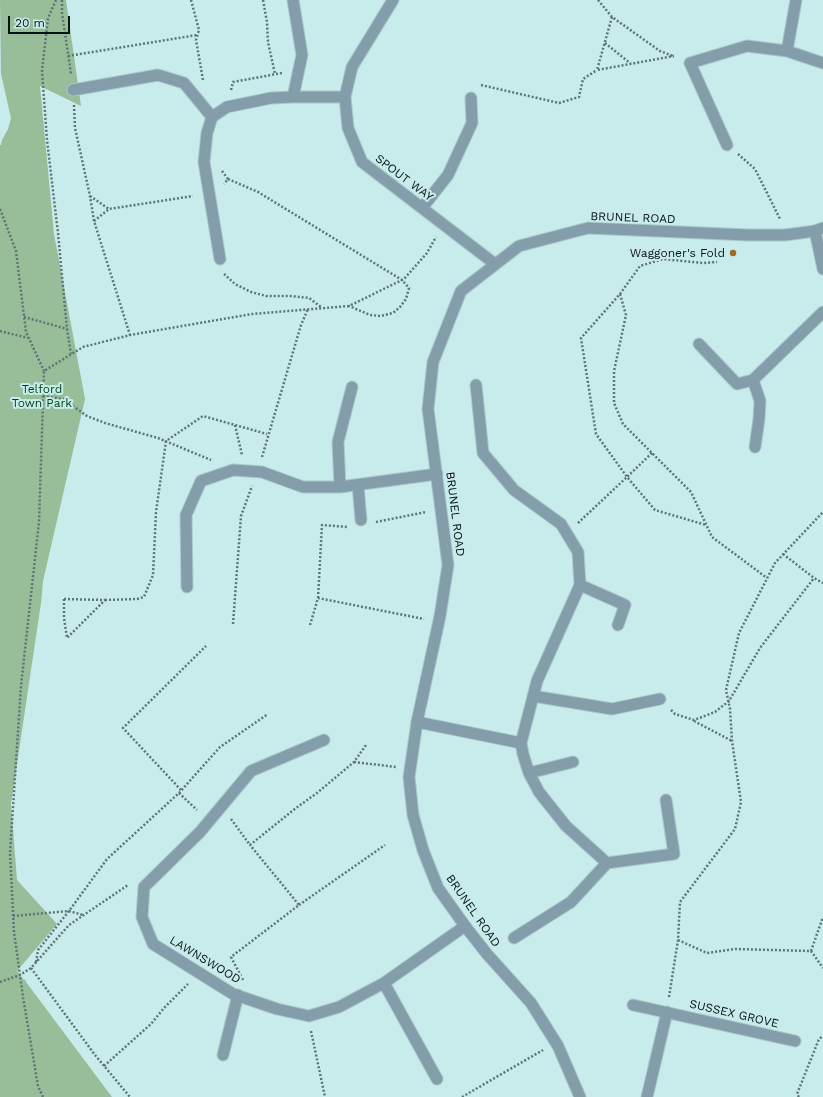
<!DOCTYPE html>
<html>
<head>
<meta charset="utf-8">
<style>
	body { margin:0 }
	#map { position:relative; width:823px; height:1097px; overflow:hidden; background:#c8ebec; font-family:"Work Sans",sans-serif }
	canvas { display:block }
	.scale { position:absolute; left:8px; top:16px; width:62px; height:18px; box-sizing:border-box; border:2px solid #071314; border-top:0; padding-left:5px; font-size:12px; line-height:14px; white-space:nowrap; color:#071314; -webkit-text-stroke:3px #c8ebec; paint-order:stroke }
</style>
</head>
<body>
<div id="map">
<canvas width="823" height="1097"></canvas>
<div class="scale">20 m</div>
</div>
<script>
const context = document.querySelector('canvas').getContext('2d');
context.lineJoin = 'round';
function fillPath(path, color) {
  context.fillStyle = color;
  context.fill(path, 'evenodd');
}
function toPath(rows) {
  const path = new Path2D();
  for (const r of rows) {
    path.moveTo(r[0], r[1]);
    for (let i = 2; i < r.length; i += 2) path.lineTo(r[i], r[i + 1]);
  }
  return path;
}
function stroke(path, color, width, dash) {
  context.strokeStyle = color;
  context.lineWidth = width;
  context.lineCap = dash ? 'butt' : 'round';
  context.setLineDash(dash || []);
  context.stroke(path);
}
function drawText(font, color, halo, rows, align = 'center') {
  context.font = font + ' "Work Sans",sans-serif';
  context.lineWidth = 4;
  context.setLineDash([]);
  context.textBaseline = 'middle';
  context.strokeStyle = halo;
  context.fillStyle = color;
  for (const [text, x, y, turn = 0] of rows) {
    context.save();
    context.translate(x, y);
    context.rotate((+turn || 0) * Math.PI / 180);
    context.textAlign = isNaN(turn) ? turn : align;
    if (halo) context.strokeText(text, 0, 0);
    context.fillText(text, 0, 0);
    context.restore();
  }
}
fillPath(toPath([
	[0,0,66,0,81,106,40,86,54,234,85,399,43,581,41,603,11,804,17,880,57,924,17,971,24,980,25,979,26,982,112,1097,0,1097,0,145,1,145,2,140,8,129,11,118,1,74]
]), '#98bd99');
const service = toPath([
	[73,90,158,75,184,83,212,117],
	[753,380,760,401,759,419,755,447],
	[358,485,361,520],
	[223,1055,238,995]
]);
const minor = toPath([
	[293,0,302,55,293,97],
	[393,0,352,67,345,97,348,128,362,162,495,264],
	[787,51,796,0],
	[727,145,690,63,747,46,787,51,823,63],
	[422,208,448,175,472,123,471,98],
	[815,231,823,269],
	[220,259,204,162,207,133,212,117,227,107,271,98,293,97,345,97],
	[699,344,737,384,753,380,823,312],
	[476,385,483,453,514,490,561,524,578,552,580,585,537,681,521,743,523,754,529,773,539,792,566,826,607,863,571,902,514,938],
	[340,487,338,442,352,387],
	[580,585,625,605,618,625],
	[187,587,186,515,201,481,233,470,262,472,303,487,340,487,437,474],
	[533,696,612,709,660,699],
	[417,722,521,743],
	[324,740,251,771,200,832,144,887,142,917,153,944,233,994,277,1009,309,1016,339,1007,384,983,465,926],
	[529,773,573,762],
	[607,863,674,854,666,800],
	[384,983,437,1079],
	[633,1005,795,1041],
	[647,1097,667,1012]
]);
const tertiary = toPath([
	[580,1097,558,1046,531,1003,487,954,465,926,438,888,423,850,413,815,409,777,417,722,440,616,448,565,428,409,433,362,461,291,519,246,588,228,748,235,785,235,815,231,823,228]
]);
stroke(service, '#a9c8c9', 13);
stroke(minor, '#a9c8c9', 13);
stroke(tertiary, '#a9c8c9', 13);
stroke(toPath([
	[56,0,48,18,42,71,47,140,58,233,67,329,71,354],
	[62,0,62,13,71,74],
	[191,0,199,30,196,40,203,80],
	[263,0,267,22,268,42,275,74],
	[598,0,612,17,660,51,673,56],
	[612,17,597,70,674,56],
	[605,43,631,64],
	[68,56,197,35],
	[481,85,559,103,579,97,583,79,597,70],
	[231,90,233,82,282,73],
	[74,105,75,128,90,196,94,221,130,335],
	[738,154,755,169,780,219],
	[222,171,228,179,224,184],
	[228,179,258,192,402,280,409,288,406,299,400,307,393,313,381,316,370,315,349,306],
	[90,196,109,209],
	[0,209,16,251,26,332,44,371],
	[94,221,109,209,193,196],
	[224,274,235,284,251,292,266,296,292,296,309,298,321,307],
	[620,294,626,315,614,371,614,403,623,424,691,492,712,537,767,578],
	[24,317,67,329],
	[0,331,28,338],
	[43,396,63,399,87,416,105,423,158,438,211,460],
	[235,425,242,455],
	[652,453,627,477,655,510,706,525],
	[262,457,301,325,308,309],
	[376,522,426,512],
	[578,523,627,477,596,434,581,338,620,294,640,266,663,259,703,263,717,262],
	[783,554,814,578,823,583],
	[318,598,322,525,348,527],
	[64,599,105,600,67,638,64,618,64,599],
	[105,600,137,599,144,597,153,575,156,512,166,441,203,416,267,434],
	[233,624,241,516,252,486],
	[310,625,318,598,424,619],
	[671,710,675,714,694,720,715,712,729,701,760,648,814,578],
	[694,721,732,741],
	[354,762,396,767],
	[181,790,123,728,206,646],
	[179,793,197,810],
	[231,819,250,845,296,808,317,793,354,762,366,745],
	[299,905,385,845],
	[13,916,69,911,83,915],
	[678,940,707,953,735,949,811,951,823,968],
	[811,951,823,917],
	[36,962,38,950,69,911,107,859,179,793,220,747,268,714],
	[31,968,95,1055,130,1097],
	[243,980,231,957,299,905,250,845],
	[0,982,20,975,31,968,69,925,128,885],
	[669,997,678,940,680,902,735,829,741,802,732,741,730,709,726,690,739,633,775,563,823,512],
	[311,1031,325,1097],
	[104,1066,151,1024,164,1008,188,984],
	[43,1097,38,1086,23,997,14,932,10,853,21,686,39,522,44,371,83,347,130,335,252,314,349,306,404,279,427,253,436,237],
	[462,1097,543,1050],
	[799,1097,797,1094,819,1039,823,1036]
]), '#5e7576', 2.5, [2, 2]);
stroke(service, '#839daa', 11);
stroke(minor, '#839daa', 11);
stroke(tertiary, '#839daa', 11);
for (const [x, y, r, color] of [
	[733,253,4,"#a36829"]
]) {
  const dot = new Path2D();
  dot.arc(x, y, r, 0, 2 * Math.PI);
  context.fillStyle = color;
  context.fill(dot);
  stroke(dot, '#c8ebec', 1.5);
}
drawText('12px', '#071314', '#c8ebec', [
	["SPOUT WAY",404,178,37],
	["BRUNEL ROAD",633,218,2],
	["BRUNEL ROAD",455,514,83],
	["BRUNEL ROAD",473,911,55],
	["LAWNSWOOD",205,960,31],
	["SUSSEX GROVE",734,1014,13]
]);
drawText('12px', '#071314', '#c8ebec', [
	["Waggoner's Fold",725,253]
], 'right');
drawText('12px', '#014811', '#c8ebec', [
	["Telford",42,389],
	["Town Park",42,403]
]);
</script>
</body>
</html>
